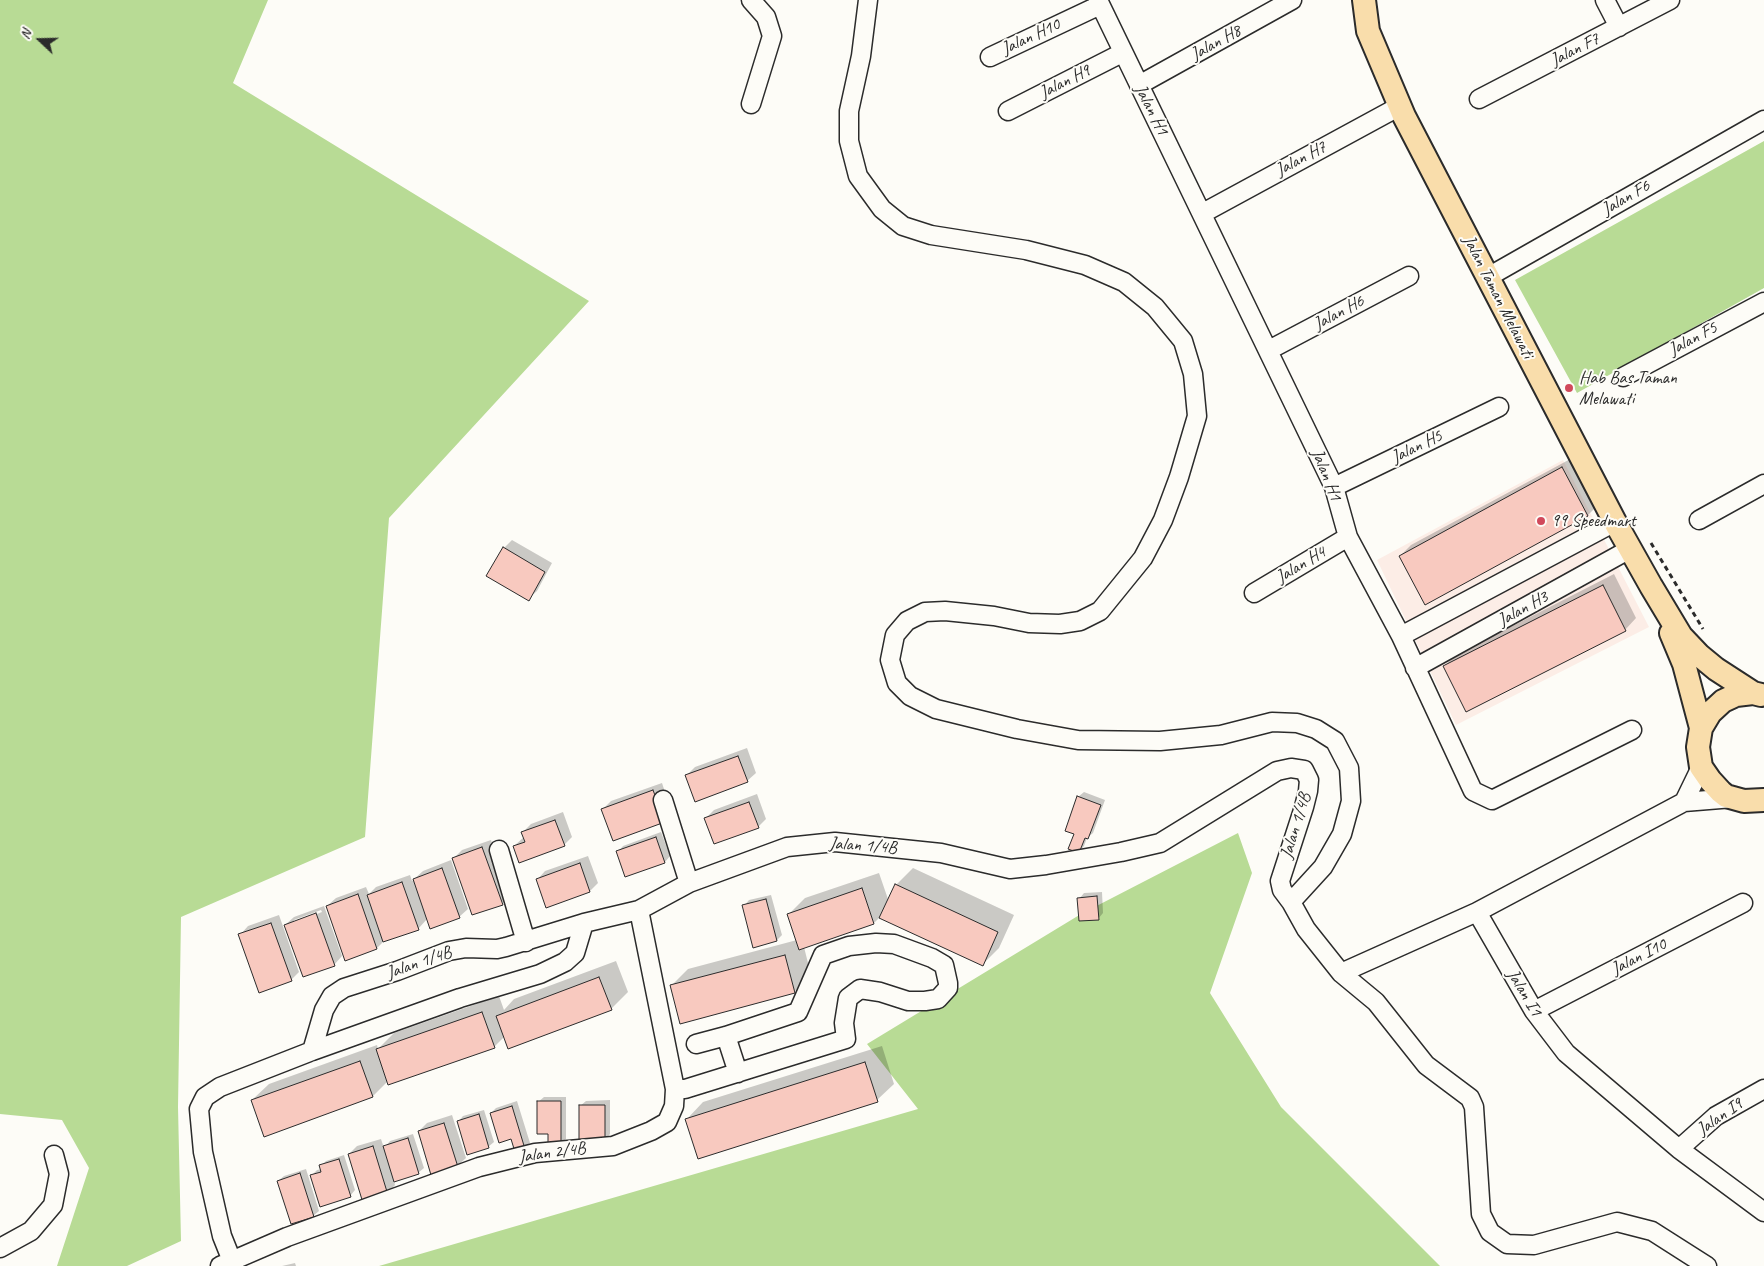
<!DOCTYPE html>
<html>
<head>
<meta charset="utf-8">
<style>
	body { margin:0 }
	#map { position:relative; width:1764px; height:1266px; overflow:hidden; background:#fdfcf7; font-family:Caveat,sans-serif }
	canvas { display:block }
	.north { position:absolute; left:15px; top:15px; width:50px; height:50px; -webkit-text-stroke:4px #fdfcf7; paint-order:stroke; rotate:291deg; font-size:14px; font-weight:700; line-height:20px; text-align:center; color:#2b2b2b }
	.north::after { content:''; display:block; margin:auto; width:18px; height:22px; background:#2b2b2b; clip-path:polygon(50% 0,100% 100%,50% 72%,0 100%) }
</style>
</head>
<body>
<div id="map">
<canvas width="1764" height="1266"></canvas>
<div class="north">N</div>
</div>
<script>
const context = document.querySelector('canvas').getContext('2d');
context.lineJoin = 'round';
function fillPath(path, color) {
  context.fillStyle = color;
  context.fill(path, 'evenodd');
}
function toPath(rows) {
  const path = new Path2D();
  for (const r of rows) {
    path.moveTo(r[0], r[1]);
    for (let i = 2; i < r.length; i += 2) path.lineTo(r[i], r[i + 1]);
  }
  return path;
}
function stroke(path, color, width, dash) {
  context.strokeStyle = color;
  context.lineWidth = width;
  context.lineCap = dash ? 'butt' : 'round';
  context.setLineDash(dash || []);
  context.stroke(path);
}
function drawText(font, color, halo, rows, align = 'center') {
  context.font = font + ' Caveat,sans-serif';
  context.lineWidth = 4;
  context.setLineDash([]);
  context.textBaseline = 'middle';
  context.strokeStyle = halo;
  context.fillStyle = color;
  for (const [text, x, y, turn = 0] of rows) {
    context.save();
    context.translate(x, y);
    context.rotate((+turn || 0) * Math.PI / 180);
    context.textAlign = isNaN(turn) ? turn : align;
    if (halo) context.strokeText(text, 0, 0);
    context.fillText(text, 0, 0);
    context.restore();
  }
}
fillPath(toPath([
	[1563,460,1649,627,1456,725,1377,560]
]), '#fcede6');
fillPath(toPath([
	[0,0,268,0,233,83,589,301,389,518,365,837,181,917,178,1107,181,1241,127,1266,57,1266,89,1168,62,1120,0,1114],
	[1764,141,1764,288,1577,393,1515,280],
	[1238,833,1252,873,1210,993,1281,1107,1440,1266,379,1266,918,1109,867,1044,1081,914]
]), '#b8db95');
fillPath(toPath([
	[1574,457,1599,504,1588,515,1426,604,1400,556,1411,545],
	[512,540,552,563,537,591,528,599,504,548],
	[1614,574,1636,618,1625,630,1444,666,1456,655],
	[747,748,756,773,747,781,687,775,695,767],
	[662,783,672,813,603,809,611,801],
	[1084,792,1105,800,1093,833,1087,838,1084,846,1079,852,1076,834,1078,797],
	[757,794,766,819,758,827,706,818,714,810],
	[563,812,572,837,564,845,514,846,524,837,523,832,531,824],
	[661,832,670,856,665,862,626,876,618,852,623,846],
	[491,840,510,895,502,903,454,858,462,850],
	[588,856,598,883,590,891,537,880,545,871],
	[451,860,468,909,459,917,428,918,418,929,384,941,377,948,327,906,336,898,366,887,369,894,376,887,410,875,412,881,423,871],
	[913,868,1014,915,999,948,982,965,880,917,874,923,804,947,811,975,794,992,671,986,688,969,797,940,788,915,805,898,879,873,889,902,896,885],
	[1102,892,1103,913,1098,919,1079,899,1084,893],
	[771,895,782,935,777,940,744,906,749,900],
	[324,906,342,956,334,965,285,925,294,917],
	[321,910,322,912,294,923,294,920],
	[279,915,299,972,291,980,240,935,248,926],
	[616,961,628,992,611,1009,505,1036,494,1047,388,1081,373,1096,265,1135,252,1100,269,1084,377,1045,378,1049,394,1033,499,996,504,1010,514,999],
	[882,1046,894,1084,877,1100,687,1119,703,1102],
	[544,1097,566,1097,566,1139,560,1145,549,1133,538,1102],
	[610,1100,610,1134,605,1140,580,1106,586,1101],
	[517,1101,530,1143,524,1148,512,1137,491,1113,496,1108],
	[484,1110,494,1142,488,1147,458,1122,463,1116],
	[452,1115,466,1158,457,1166,419,1131,427,1123],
	[413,1134,424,1168,418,1173,394,1181,395,1185,387,1194,349,1154,357,1146,381,1139,384,1148,390,1141],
	[344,1155,355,1190,350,1196,311,1176,317,1170,322,1169,321,1166,326,1161],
	[306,1169,319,1211,313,1216,278,1181,284,1176],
	[295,1263,296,1266,282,1266]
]), '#0003');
const building = toPath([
	[1562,467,1588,516,1425,605,1399,556,1562,467],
	[503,547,545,572,529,601,486,576,503,547],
	[1603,585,1626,631,1466,712,1443,666,1603,585],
	[738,756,748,782,695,802,685,775,738,756],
	[653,790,665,822,613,841,601,809,653,790],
	[1077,796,1101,805,1088,839,1085,838,1079,853,1068,849,1074,834,1065,831,1077,796],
	[749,802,759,828,714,844,704,818,749,802],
	[555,820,565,846,519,863,513,846,525,842,521,832,555,820],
	[656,837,665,863,625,877,616,851,656,837],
	[482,847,503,905,472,915,452,858,482,847],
	[580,863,590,892,546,908,536,879,580,863],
	[442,868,460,918,430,929,413,879,442,868],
	[402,882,419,930,383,942,367,895,402,882],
	[895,884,998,932,983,966,879,918,895,884],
	[862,888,874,924,799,950,787,914,862,888],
	[358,894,377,949,345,961,326,906,358,894],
	[1097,896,1099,920,1079,921,1077,898,1097,896],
	[766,899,777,941,753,948,742,905,766,899],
	[316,913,335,966,303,977,284,925,316,913],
	[271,923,292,981,259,993,238,934,271,923],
	[785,955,795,993,680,1024,670,985,785,955],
	[599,977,612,1010,508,1049,496,1016,599,977],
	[482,1012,495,1048,388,1085,376,1049,482,1012],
	[360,1061,373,1097,264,1137,251,1100,360,1061],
	[865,1062,878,1102,698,1159,685,1119,865,1062],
	[537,1101,561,1101,561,1146,548,1146,548,1134,537,1134,537,1101],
	[579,1105,605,1105,605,1141,579,1141,579,1105],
	[512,1106,525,1149,515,1152,511,1139,499,1143,490,1113,512,1106],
	[479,1114,489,1148,467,1155,457,1121,479,1114],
	[444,1123,458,1167,431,1175,418,1131,444,1123],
	[408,1138,419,1174,394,1182,383,1146,408,1138],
	[373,1146,388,1195,363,1203,348,1154,373,1146],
	[339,1159,351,1197,320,1207,310,1175,321,1172,319,1165,339,1159],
	[300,1173,314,1217,291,1224,277,1181,300,1173]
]);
fillPath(building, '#f8c9bf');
stroke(building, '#2b2b2b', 1);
const minor = toPath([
	[751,0,766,17,772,36,751,104],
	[868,0,861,56,849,111,849,141,858,176,882,209,903,226,931,235,1026,250,1085,265,1124,282,1155,307,1183,341,1193,374,1197,416,1179,477,1163,520,1143,558,1100,611,1080,621,1060,624,1029,623,994,616,945,611,925,612,907,621,895,635,890,660,897,683,910,696,936,709,1017,729,1078,740,1160,741,1221,735,1272,722,1297,723,1316,729,1335,741,1349,768,1351,801,1342,834,1323,867,1291,902],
	[1098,0,1334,487,1348,537,1401,636,1473,791,1492,800,1632,730],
	[1605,0,1619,27],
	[990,57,1100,5],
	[1139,85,1292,0],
	[1479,99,1670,0],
	[1008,111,1122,53],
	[1203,213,1400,106],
	[1488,277,1764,120],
	[1269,350,1409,276],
	[1623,377,1764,302],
	[1334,487,1499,407],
	[1699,520,1764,484],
	[1254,593,1348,537],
	[1401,636,1615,522],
	[1415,668,1630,549],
	[663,800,689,883],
	[1684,802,1701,767],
	[499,850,526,942],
	[1477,912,1534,1011,1566,1053,1679,1149,1764,1212],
	[1341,973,1477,912,1684,802,1733,798],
	[1534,1011,1743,903],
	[726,1036,738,1073],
	[312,1051,324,1010,332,996,344,988,397,971,449,951,466,948,497,949,506,947,584,923,639,910,689,883,787,847,835,842,941,853,1010,869,1046,865,1121,852,1160,843,1277,771,1291,768,1304,770,1309,780,1308,791,1304,807,1280,881,1282,890,1291,902,1306,929,1341,973,1376,1002,1426,1065,1470,1098,1474,1107,1481,1214,1490,1232,1507,1244,1534,1245,1617,1222,1652,1231,1707,1266],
	[675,1089,685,1089,846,1039,844,1023,848,998,860,989,880,992,908,1001,925,1001,938,999,948,988,948,983,944,965,932,958,894,944,876,943,849,946,823,955,798,1012,726,1036,696,1044],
	[1679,1149,1716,1116,1764,1089],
	[0,1248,31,1231,53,1205,59,1174,54,1155],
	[232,1261,222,1236,203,1152,199,1109,205,1097,220,1087,312,1051,460,998,540,974,565,962,575,953,584,923],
	[220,1266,287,1237,479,1167,535,1153,613,1146,651,1131,667,1122,674,1106,675,1089,639,910]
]);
const major = toPath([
	[1364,0,1368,31,1404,116,1615,522,1651,586,1681,636,1699,655,1716,669,1753,693],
	[1671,633,1684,664,1701,728],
	[1761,695,1753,693,1736,695,1723,701,1710,713,1701,728,1698,747,1701,767,1710,780,1721,792,1726,796,1744,801,1764,800]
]);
stroke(minor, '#2b2b2b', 21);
stroke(major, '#2b2b2b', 26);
stroke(toPath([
	[1651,543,1703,629]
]), '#2b2b2b', 3, [5, 4]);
stroke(minor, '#fdfcf7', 18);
stroke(major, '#f9ddab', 22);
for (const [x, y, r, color] of [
	[1569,388,5,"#d1495b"],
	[1541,521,5,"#d1495b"]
]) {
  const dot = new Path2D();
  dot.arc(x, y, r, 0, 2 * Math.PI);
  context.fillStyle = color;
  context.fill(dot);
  stroke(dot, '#fdfcf7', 2);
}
drawText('18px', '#2b2b2b', '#fdfcf7', [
	["Jalan H10",1031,37,-25],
	["Jalan H8",1216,43,-29],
	["Jalan F7",1575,50,-27],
	["Jalan H9",1065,82,-27],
	["Jalan H1",1151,110,63],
	["Jalan H7",1301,159,-28],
	["Jalan F6",1626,198,-30],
	["Jalan Taman Melawati",1498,297,63],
	["Jalan H6",1339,313,-28],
	["Jalan F5",1693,339,-28],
	["Jalan H5",1417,447,-26],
	["Jalan H1",1326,475,68],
	["Jalan H4",1301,565,-31],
	["Jalan H3",1523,609,-29],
	["Jalan 1/4B",1296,826,-73],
	["Jalan 1/4B",863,846,4],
	["Jalan I10",1639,957,-27],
	["Jalan 1/4B",419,963,-19],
	["Jalan I1",1524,993,59],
	["Jalan I9",1720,1117,-35],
	["Jalan 2/4B",552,1153,-8]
]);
drawText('18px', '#2b2b2b', '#fdfcf7', [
	["Hab Bas Taman",1579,378],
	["Melawati",1579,399],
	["99 Speedmart",1551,521]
], 'left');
</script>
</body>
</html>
